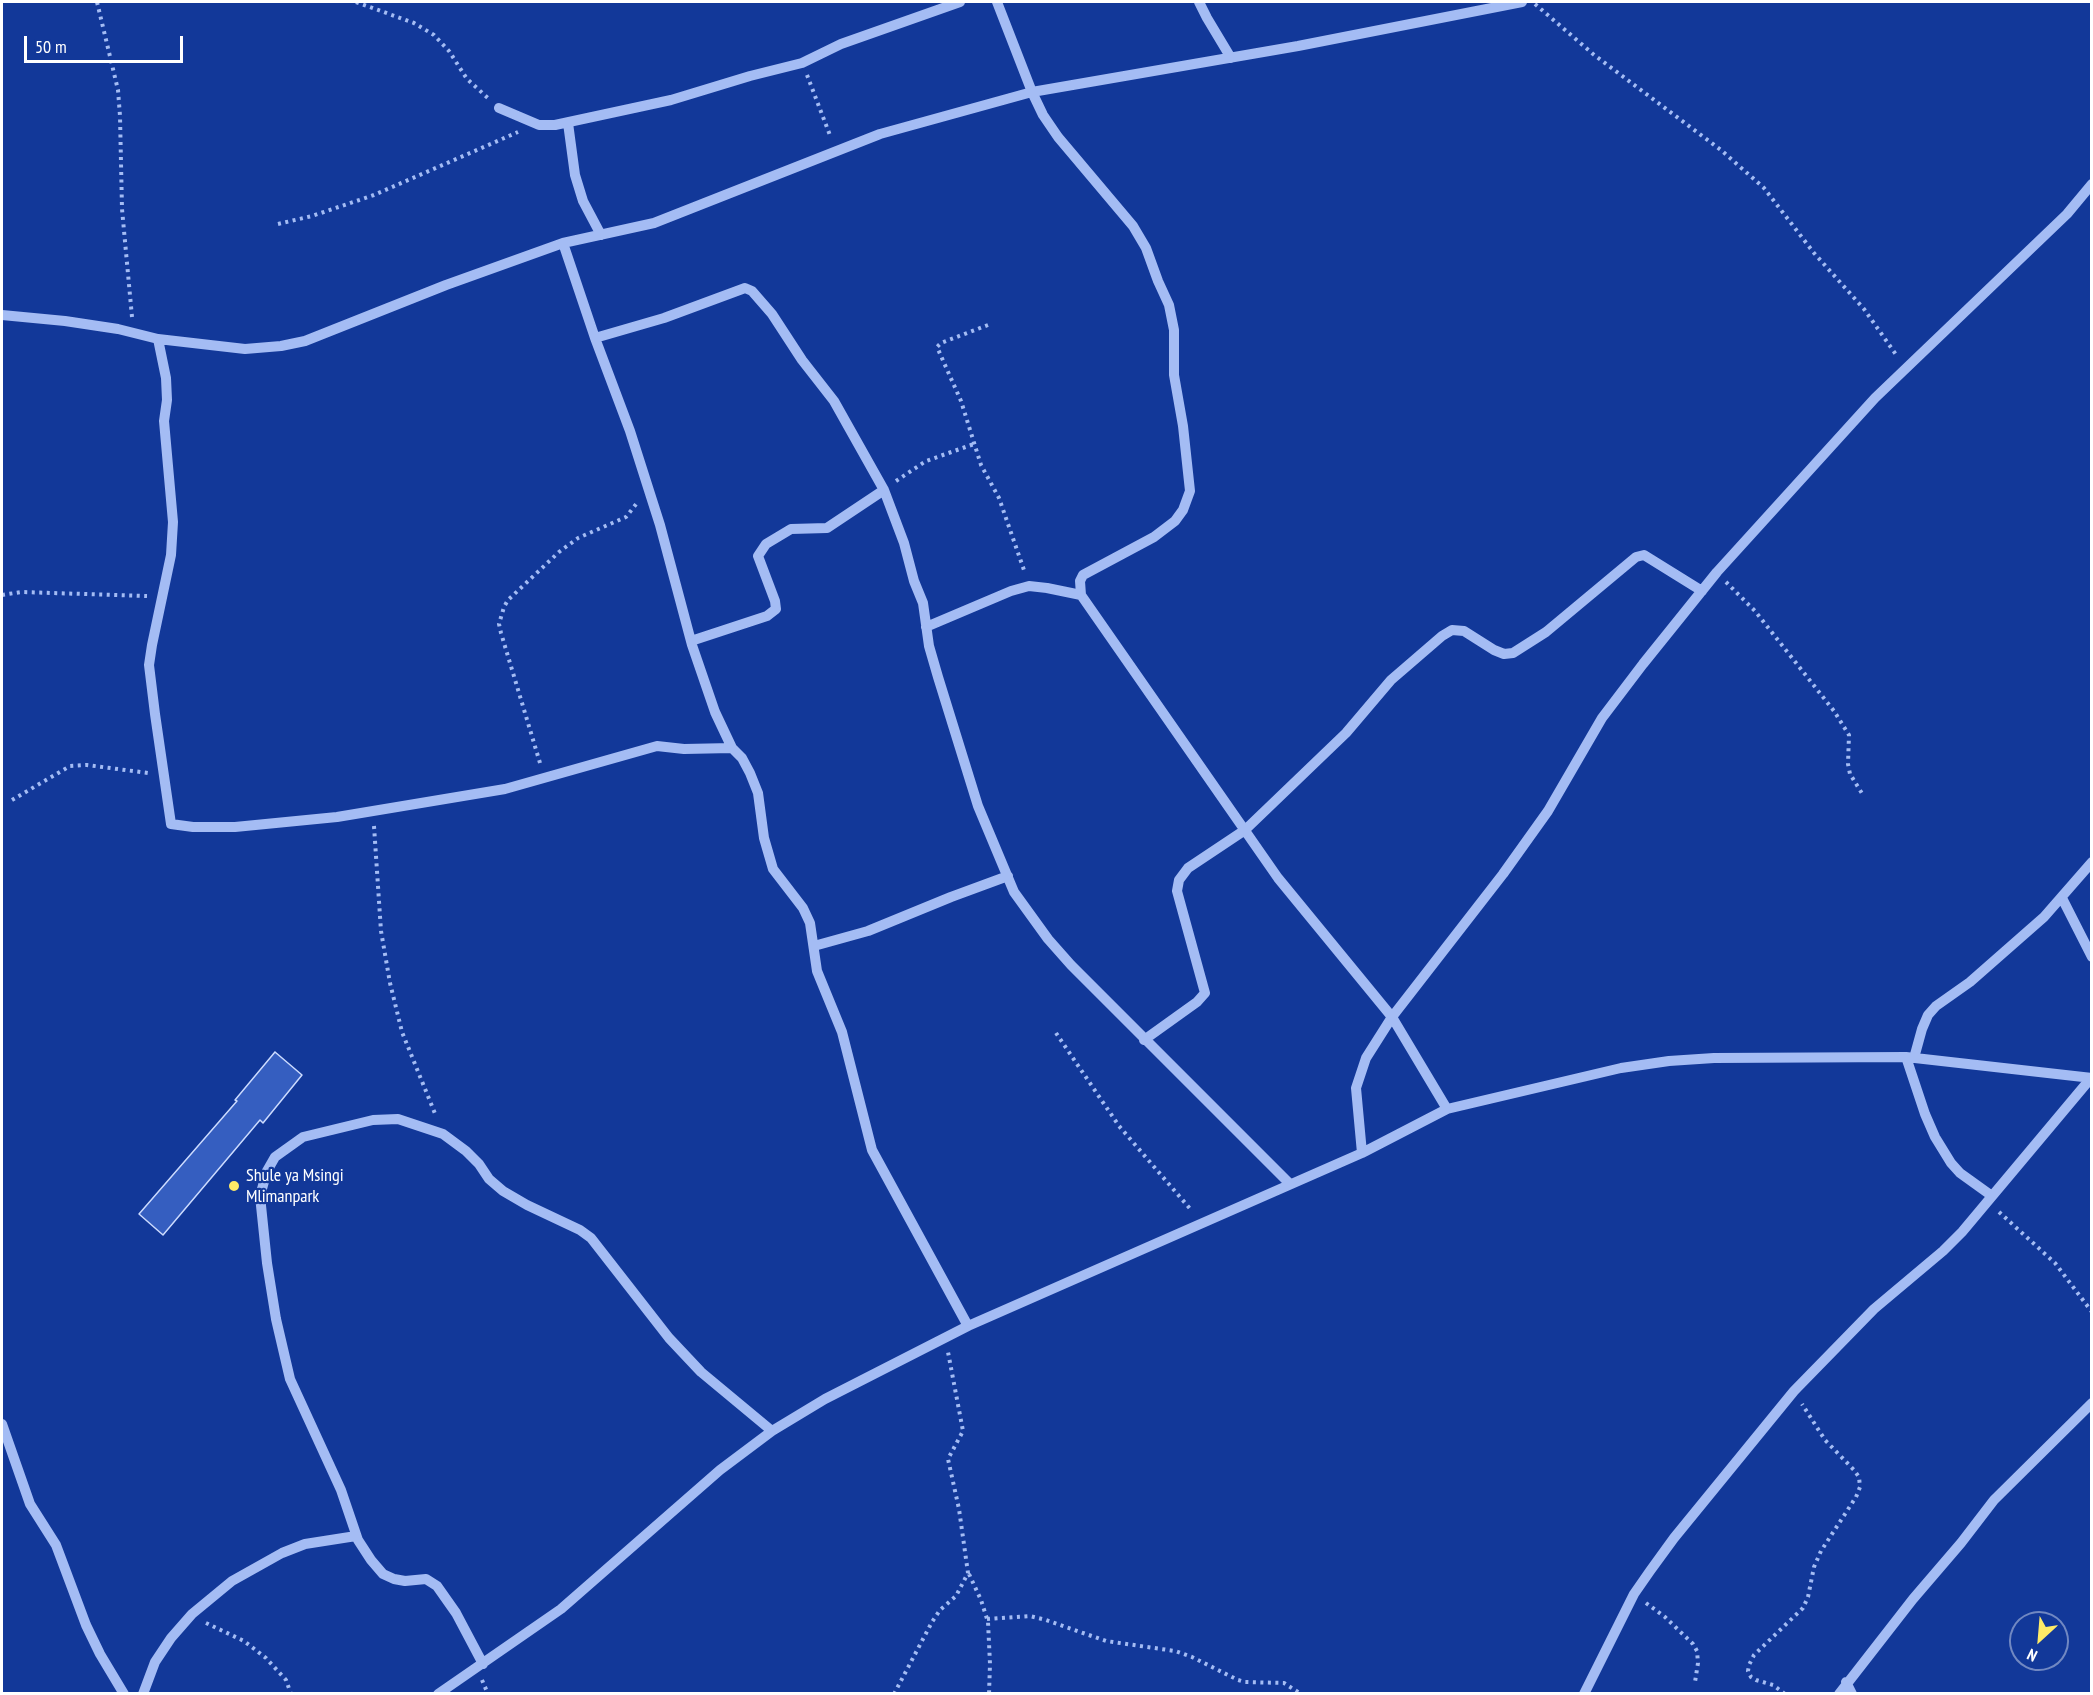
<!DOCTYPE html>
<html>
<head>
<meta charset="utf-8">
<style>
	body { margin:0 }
	#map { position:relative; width:2093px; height:1695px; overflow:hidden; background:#123899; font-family:"PT Sans Narrow",sans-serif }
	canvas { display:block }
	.frame { position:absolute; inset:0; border:3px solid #fff; pointer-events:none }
	.north { position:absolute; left:2009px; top:1611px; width:60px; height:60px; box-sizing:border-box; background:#123899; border:2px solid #7188c2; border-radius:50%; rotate:206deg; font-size:16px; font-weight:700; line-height:24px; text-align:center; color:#fff }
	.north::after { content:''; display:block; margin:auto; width:21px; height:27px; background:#ffeb67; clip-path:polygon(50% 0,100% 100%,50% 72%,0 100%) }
	.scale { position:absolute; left:24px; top:36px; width:159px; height:27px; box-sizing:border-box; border:3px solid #fff; border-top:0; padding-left:8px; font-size:18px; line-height:21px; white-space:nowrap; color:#fff; -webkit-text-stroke:4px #123899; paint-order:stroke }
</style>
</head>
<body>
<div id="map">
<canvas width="2093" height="1695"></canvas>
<div class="frame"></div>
<div class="north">N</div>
<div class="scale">50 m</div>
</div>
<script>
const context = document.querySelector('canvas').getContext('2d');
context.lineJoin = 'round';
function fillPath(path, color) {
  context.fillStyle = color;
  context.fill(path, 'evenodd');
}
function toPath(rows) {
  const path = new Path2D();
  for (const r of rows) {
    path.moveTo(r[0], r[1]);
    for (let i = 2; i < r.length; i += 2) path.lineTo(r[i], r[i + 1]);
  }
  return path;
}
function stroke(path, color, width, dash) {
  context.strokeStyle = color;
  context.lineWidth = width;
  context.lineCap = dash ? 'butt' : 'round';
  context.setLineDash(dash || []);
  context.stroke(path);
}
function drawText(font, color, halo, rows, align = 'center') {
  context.font = font + ' "PT Sans Narrow",sans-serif';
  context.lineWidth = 4.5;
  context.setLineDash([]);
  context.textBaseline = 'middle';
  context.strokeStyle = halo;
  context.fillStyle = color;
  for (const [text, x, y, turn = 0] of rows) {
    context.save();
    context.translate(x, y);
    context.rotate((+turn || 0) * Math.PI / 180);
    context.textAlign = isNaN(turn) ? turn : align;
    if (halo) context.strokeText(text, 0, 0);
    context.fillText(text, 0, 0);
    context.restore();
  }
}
const building = toPath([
	[275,1052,302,1075,263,1123,260,1120,163,1235,139,1214,237,1101,235,1100,275,1052]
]);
fillPath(building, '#355ec0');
stroke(building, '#ccdbfe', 1.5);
stroke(toPath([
	[97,2,118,90,120,116,122,209,132,317],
	[356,2,414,23,434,35,449,51,467,79,489,99],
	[1535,4,1593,54,1721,150,1764,188,1814,253,1864,309,1897,356],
	[807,75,831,138],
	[278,224,312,216,374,195,518,132],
	[988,325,941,343,937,347,961,401,981,465,999,498,1025,573],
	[896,481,926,461,974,444],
	[1726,582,1755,611,1834,711,1849,735,1848,764,1850,774,1863,795],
	[2,595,21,592,147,596],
	[540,763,501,633,499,624,504,607,508,600,559,552,578,538,626,517,637,503],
	[12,800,70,766,87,765,148,773],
	[374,826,381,931,390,983,402,1032,436,1116],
	[1056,1033,1119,1126,1192,1211],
	[1999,1212,2055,1263,2092,1312],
	[969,1574,981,1600,988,1622,990,1664,989,1694],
	[1646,1603,1665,1617,1693,1644,1697,1651,1698,1663,1695,1682],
	[987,1619,1030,1616,1046,1620,1106,1641,1175,1651,1192,1657,1238,1680,1245,1682,1284,1683,1301,1694],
	[206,1623,244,1641,266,1658,286,1680,291,1694],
	[482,1680,488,1694],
	[894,1694,932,1622,940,1610,956,1596,968,1573,959,1509,948,1459,963,1431,948,1352],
	[1785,1694,1773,1685,1756,1680,1751,1677,1748,1671,1749,1665,1754,1655,1803,1608,1808,1597,1814,1567,1821,1551,1856,1497,1860,1487,1859,1477,1854,1470,1825,1440,1802,1404]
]), '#a4bcf4', 4, [3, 4.5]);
stroke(toPath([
	[997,2,1032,92,1043,115,1058,137,1133,226,1146,248,1158,281,1169,305,1174,330,1174,375,1183,426,1190,491,1183,510,1175,521,1154,537,1083,575,1080,581,1081,595,1278,878,1392,1017,1447,1109],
	[1199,2,1207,18,1231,58],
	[499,108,539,125,555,125,671,100,750,76,802,63,841,44,960,2],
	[568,123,575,175,583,201,601,235],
	[563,243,595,338,630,431,660,525,692,645,715,712,732,748,742,758,750,773,758,793,764,838,773,869,803,908,810,923,817,971,842,1032,872,1150,968,1326],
	[2,315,65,321,118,329,158,339,245,349,281,346,305,341,446,285,563,243,654,223,880,134,1032,92,1298,46,1522,2],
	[595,338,664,318,745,288,752,291,772,314,802,360,834,401,884,490,904,543,914,581,923,603,929,646,938,677,978,806,1014,892,1048,939,1071,965,1290,1184],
	[158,339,166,378,167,400,164,421,173,522,171,555,152,645,149,665,155,714,171,824,193,827,235,827,337,817,505,789,657,746,684,749,732,748],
	[926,627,1011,591,1029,586,1047,588,1081,595],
	[691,641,767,616,776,609,775,601,758,556,766,544,791,529,827,528,884,490],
	[2062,898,2092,957],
	[814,946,868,931,951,897,1008,876],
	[1144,1040,1197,1002,1205,993,1180,902,1177,891,1179,880,1188,868,1245,830,1346,733,1391,680,1442,636,1452,630,1464,631,1494,650,1504,654,1513,653,1546,632,1636,557,1644,555,1702,591],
	[1906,1057,1925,1114,1935,1137,1951,1163,1960,1173,1992,1196],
	[1914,1058,1922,1029,1928,1015,1936,1006,1970,982,2044,917,2092,862],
	[1362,1153,1356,1088,1366,1058,1392,1017,1503,874,1548,811,1602,718,1643,664,1717,572,1875,398,2067,214,2092,184],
	[2,1424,30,1504,56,1545,86,1625,100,1654,124,1694],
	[483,1664,456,1613,437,1586,426,1579,405,1581,394,1579,383,1574,371,1560,358,1540,341,1490,290,1379,276,1319,267,1263,260,1196,267,1171,275,1157,303,1137,373,1120,398,1119,443,1134,466,1151,479,1164,489,1179,503,1191,527,1205,580,1230,591,1238,669,1338,701,1372,772,1431],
	[1846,1682,1852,1694],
	[143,1694,155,1662,171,1638,192,1614,232,1581,282,1553,305,1544,356,1536],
	[438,1694,561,1609,720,1470,772,1431,825,1399,968,1326,1362,1153,1447,1109,1621,1068,1669,1061,1714,1058,1906,1057,2092,1078],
	[1584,1694,1634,1594,1650,1571,1674,1538,1794,1391,1874,1309,1943,1251,1962,1232,2091,1078],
	[1839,1694,1913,1599,1961,1543,1994,1500,2092,1403]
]), '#a4bcf4', 10);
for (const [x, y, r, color] of [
	[234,1186,6,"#ffeb67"]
]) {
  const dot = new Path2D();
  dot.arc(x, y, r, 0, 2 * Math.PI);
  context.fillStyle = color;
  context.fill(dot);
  stroke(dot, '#123899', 2);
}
drawText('18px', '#fff', '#123899', [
	["Shule ya Msingi",246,1176],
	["Mlimanpark",246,1197]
], 'left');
</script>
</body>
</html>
